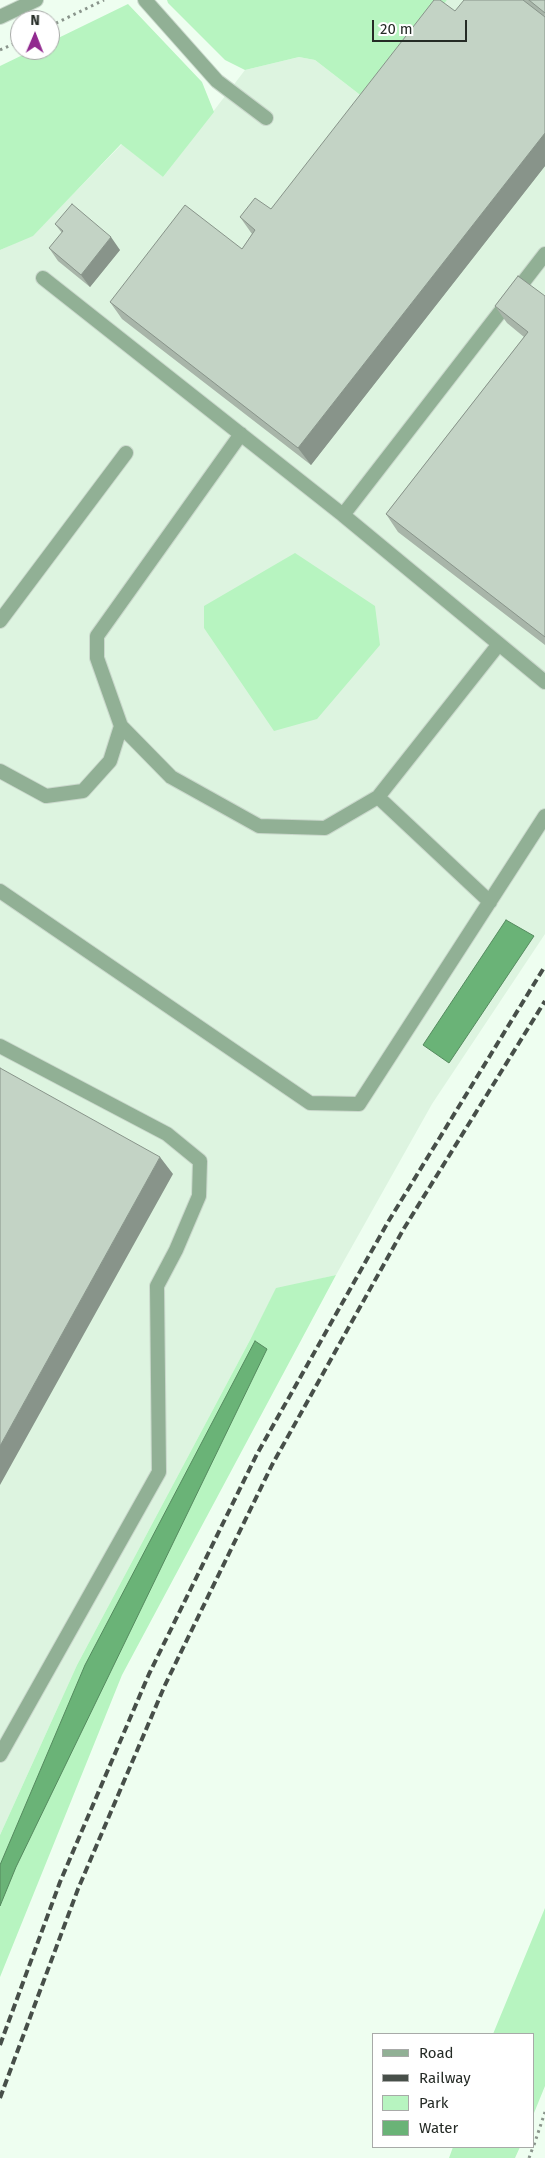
<!DOCTYPE html>
<html>
<head>
<meta charset="utf-8">
<style>
	body { margin:0 }
	#map { position:relative; width:545px; height:2158px; overflow:hidden; background:#eefef0; font-family:"Fira Sans",sans-serif }
	canvas { display:block }
	.legend { position:absolute; left:372px; top:2033px; width:162px; height:115px; box-sizing:border-box; background:#fff; border:1px solid #a8aaa8; margin:0; padding:6px 9px; list-style:none; font-size:15px; color:#252b26 }
	.legend li { display:flex; align-items:center; gap:10px; height:25px }
	.legend b { width:25px; border:1px solid #a8aaa8 }
	.north { position:absolute; left:10px; top:10px; width:50px; height:50px; box-sizing:border-box; background:#fff; border:1px solid #a8aaa8; border-radius:50%; rotate:1deg; font-size:14px; font-weight:700; line-height:20px; text-align:center; color:#252b26 }
	.north::after { content:''; display:block; margin:auto; width:18px; height:22px; background:#912a8f; clip-path:polygon(50% 0,100% 100%,50% 72%,0 100%) }
	.scale { position:absolute; left:372px; top:20px; width:95px; height:22px; box-sizing:border-box; border:2px solid #252b26; border-top:0; padding-left:6px; font-size:15px; line-height:18px; white-space:nowrap; color:#252b26; -webkit-text-stroke:4px #fff; paint-order:stroke }
</style>
</head>
<body>
<div id="map">
<canvas width="545" height="2158"></canvas>
<ul class="legend">
<li><b style="height:6px;background:#91b095"></b>Road</li>
<li><b style="height:6px;background:#474f49"></b>Railway</li>
<li><b style="height:14px;background:#b7f4c0"></b>Park</li>
<li><b style="height:14px;background:#6ab377"></b>Water</li>
</ul>
<div class="north">N</div>
<div class="scale">20 m</div>
</div>
<script>
const context = document.querySelector('canvas').getContext('2d');
context.lineJoin = 'round';
function fillPath(path, color) {
  context.fillStyle = color;
  context.fill(path, 'evenodd');
}
function toPath(rows) {
  const path = new Path2D();
  for (const r of rows) {
    path.moveTo(r[0], r[1]);
    for (let i = 2; i < r.length; i += 2) path.lineTo(r[i], r[i + 1]);
  }
  return path;
}
function stroke(path, color, width, dash) {
  context.strokeStyle = color;
  context.lineWidth = width;
  context.lineCap = dash ? 'butt' : 'round';
  context.setLineDash(dash || []);
  context.stroke(path);
}
fillPath(toPath([
	[447,0,545,0,545,934,432,1104,336,1275,276,1289,250,1340,77,1665,0,1835,0,250,33,235,122,144,163,177,245,70,299,57,315,60,368,101]
]), '#ddf4e0');
fillPath(toPath([
	[167,0,447,0,368,101,315,60,299,57,245,70,225,60,168,3],
	[128,4,202,82,214,112,163,177,121,144,33,236,0,250,0,66,33,50,50,50,50,42],
	[295,553,375,606,380,645,317,719,274,731,204,628,204,606],
	[336,1275,122,1675,0,1977,0,1835,77,1665,250,1340,276,1288],
	[545,1908,545,2086,534,2113,534,2034,493,2034],
	[453,2147,520,2147,515,2158,449,2158]
]), '#b7f4c0');
const water = toPath([
	[506,920,534,936,449,1063,423,1045,506,920],
	[255,1341,267,1349,16,1867,0,1906,0,1865,85,1665,255,1341]
]);
fillPath(water, '#6ab377');
stroke(water, '#558a5f', 1);
const service = toPath([
	[145,0,217,81,266,118],
	[545,254,343,515,545,682],
	[43,278,343,515],
	[0,621,126,453],
	[121,726,171,777,259,826,325,828,378,797,499,644],
	[0,771,46,796,83,791,110,761,121,726,97,658,97,636,241,434],
	[378,797,490,902],
	[0,891,310,1103,359,1104,545,816],
	[0,1046,167,1134,200,1161,199,1196,176,1250,157,1286,159,1472,0,1755]
]);
const tertiary = toPath([
	[0,17,36,0]
]);
stroke(service, '#cad8cc', 16);
stroke(tertiary, '#cad8cc', 16);
stroke(toPath([
	[50,26,104,0],
	[0,50,20,41],
	[534,2145,545,2112],
	[529,2158,533,2147]
]), '#89948b', 3, [2.5, 4]);
stroke(service, '#91b095', 14);
stroke(tertiary, '#91b095', 14);
stroke(toPath([
	[0,2045,60,1882,149,1674,257,1454,388,1222,545,966],
	[0,2098,78,1889,165,1685,272,1465,403,1230,545,1001]
]), '#474f49', 4, [8, 4]);
fillPath(toPath([
	[524,0,545,0,545,166,311,465,122,319,110,302,242,249,252,234,240,217,271,209,455,11],
	[55,224,120,250,90,287,58,261,49,248,62,233],
	[545,296,545,645,398,532,386,514,524,337,507,323,495,306]
]), '#a8b5a9');
fillPath(toPath([
	[545,133,545,166,311,465,298,448],
	[111,237,120,250,90,287,81,275],
	[160,1157,173,1174,0,1485,0,1446]
]), '#88948a');
const building = toPath([
	[434,0,440,0,455,11,464,0,523,0,545,17,545,133,298,448,110,302,185,205,242,249,255,230,240,217,255,198,271,209,434,0],
	[529,0,545,0,545,13,529,0],
	[72,204,111,237,81,275,49,248,63,231,55,224,72,204],
	[518,276,545,296,545,637,386,514,528,332,495,306,518,276],
	[0,1068,160,1157,0,1446,0,1068]
]);
fillPath(building, '#c3d3c5');
stroke(building, '#88948a', 1);
</script>
</body>
</html>
